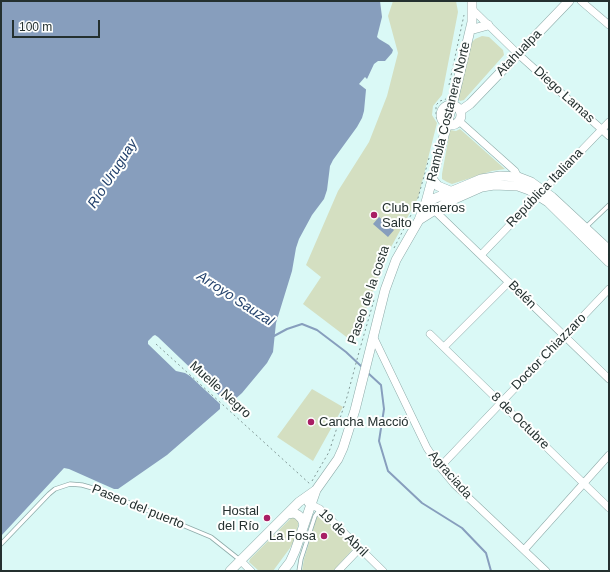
<!DOCTYPE html>
<html>
<head>
<meta charset="utf-8">
<style>
	body { margin:0 }
	#map { position:relative; width:610px; height:572px; overflow:hidden; background:#daf9f6; font-family:Arial,sans-serif }
	canvas { display:block }
	.frame { position:absolute; inset:0; border:2px solid #24302f; pointer-events:none }
	.scale { position:absolute; left:12px; top:20px; width:88px; height:18px; box-sizing:border-box; border:2px solid #24302f; border-top:0; padding-left:5px; font-size:12px; line-height:14px; white-space:nowrap; color:#24302f; -webkit-text-stroke:3px #fefffe; paint-order:stroke }
</style>
</head>
<body>
<div id="map">
<canvas width="610" height="572"></canvas>
<div class="frame"></div>
<div class="scale">100 m</div>
</div>
<script>
const context = document.querySelector('canvas').getContext('2d');
context.lineJoin = 'round';
function fillPath(path, color) {
  context.fillStyle = color;
  context.fill(path, 'evenodd');
}
function toPath(rows) {
  const path = new Path2D();
  for (const r of rows) {
    if (r.length === 3) {
      path.moveTo(r[0] + r[2], r[1]);
      path.arc(r[0], r[1], r[2], 0, 2 * Math.PI);
      continue;
    }
    path.moveTo(r[0], r[1]);
    for (let i = 2; i < r.length; i += 2) path.lineTo(r[i], r[i + 1]);
  }
  return path;
}
function stroke(path, color, width, dash) {
  context.strokeStyle = color;
  context.lineWidth = width;
  context.lineCap = dash ? 'butt' : 'round';
  context.setLineDash(dash || []);
  context.stroke(path);
}
function drawText(font, color, halo, rows, align = 'center') {
  context.font = font + ' Arial,sans-serif';
  context.lineWidth = 4;
  context.setLineDash([]);
  context.textBaseline = 'middle';
  context.strokeStyle = halo;
  context.fillStyle = color;
  for (const [text, x, y, turn = 0] of rows) {
    context.save();
    context.translate(x, y);
    context.rotate((+turn || 0) * Math.PI / 180);
    context.textAlign = isNaN(turn) ? turn : align;
    if (halo) context.strokeText(text, 0, 0);
    context.fillText(text, 0, 0);
    context.restore();
  }
}
fillPath(toPath([
	[393,1,456,1,458,12,442,95,433,106,432,115,437,123,418,198,390,249,353,342,303,304,321,277,306,265,338,191,369,142,387,96,398,53,388,16],
	[482,36,489,37,503,50,504,55,464,100,460,101,457,97,471,43,475,39],
	[460,129,505,169,492,171,452,184,447,182,442,179,442,174,450,130,456,131],
	[312,389,343,407,313,461,277,437],
	[320,513,354,548,333,571,302,571,304,559,317,517],
	[292,517,296,518,299,521,295,539,290,548,273,571,259,571,249,562,250,559]
]), '#d4dfc1');
fillPath(toPath([
	[1,1,380,1,382,17,377,37,379,39,389,45,393,50,392,53,385,61,378,61,374,64,367,79,364,111,362,118,357,127,333,160,330,166,327,190,324,199,312,215,299,239,296,248,292,271,276,323,273,352,267,363,242,393,233,401,228,403,226,402,158,337,155,335,153,336,148,341,148,344,176,371,185,373,190,376,218,402,220,404,220,409,167,455,118,489,114,489,69,469,64,468,1,536],
	[379,217,394,230,388,237,373,224]
]), '#879ebd');
fillPath(toPath([
	[365,77,369,81,368,91,359,84]
]), '#daf9f6');
stroke(toPath([
	[272,335,274,336,287,329,302,324,317,330,346,352,362,367],
	[368,373,381,385,384,409,379,441,388,471,422,503,462,528,486,553,491,571]
]), '#879ebd', 2);
const service = toPath([
	[586,227,609,205],
	[1,544,49,494,55,489,70,484,82,485,96,489,211,537,240,560],
	[299,571,301,559,315,516,320,509]
]);
const minor = toPath([
	[581,1,609,25],
	[473,10,518,54,609,136],
	[459,121,515,171,518,177,518,180],
	[435,211,609,379],
	[481,255,609,122],
	[430,334,609,508],
	[373,336,427,448,440,467,454,484,546,571],
	[444,347,509,282],
	[440,467,609,289],
	[308,503,320,509,383,571],
	[524,550,609,455],
	[240,560,251,571],
	[338,571,359,549]
]);
const tertiary = toPath([
	[470,30,488,25],
	[451,115,10],
	[460,111,470,104,569,1],
	[432,179,438,186,450,191],
	[426,202,481,179,500,176,518,177,531,182,552,197,609,250],
	[419,220,446,203,482,187,494,185,518,186,529,190,548,202,609,262],
	[287,514,294,513,298,515,302,519,304,525],
	[230,571,299,502,316,490,338,459,343,448,355,410,385,290,396,260,419,220,426,202,452,106,472,22,472,1],
	[283,571,290,562,295,551,316,490]
]);
stroke(service, '#8eaba9', 5);
stroke(minor, '#8eaba9', 8);
stroke(tertiary, '#8eaba9', 10);
stroke(toPath([
	[449,85,464,15],
	[440,123,436,117,436,105,440,101,446,99],
	[394,248,412,213,418,198,429,158],
	[156,344,310,484],
	[312,481,329,452,347,397,359,352,374,300]
]), '#829896', 1, [2, 3]);
stroke(service, '#fff', 3.5);
stroke(minor, '#fff', 7);
stroke(tertiary, '#fff', 9);
for (const [x, y, r, color] of [
	[374,215,4,"#a81e64"],
	[311,422,4,"#a81e64"],
	[267,518,4,"#a81e64"],
	[324,536,4,"#a81e64"]
]) {
  const dot = new Path2D();
  dot.arc(x, y, r, 0, 2 * Math.PI);
  context.fillStyle = color;
  context.fill(dot);
  stroke(dot, '#fefffe', 1.5);
}
drawText('13px', '#24302f', '#fefffe', [
	["Atahualpa",519,53,-46],
	["Diego Lamas",564,95,42],
	["Rambla Costanera Norte",449,112,-76],
	["República Italiana",545,188,-46],
	["Paseo de la costa",369,295,-71],
	["Belén",522,295,45],
	["Doctor Chiazzaro",549,352,-46],
	["Muelle Negro",220,390,42],
	["8 de Octubre",520,421,44],
	["Agraciada",450,475,49],
	["Paseo del puerto",138,507,22],
	["19 de Abril",343,533,44]
]);
drawText('13px', '#24302f', '#fefffe', [
	["Club Remeros",382,208],
	["Salto",382,223],
	["Cancha Macció",319,422],
	["Hostal",259,511,"right"],
	["del Río",259,526,"right"],
	["La Fosa",316,536,"right"]
], 'left');
drawText('italic 14px', '#22416c', '#fefffe', [
	["Río Uruguay",113,174,-57],
	["Arroyo Sauzal",235,299,33]
]);
</script>
</body>
</html>
